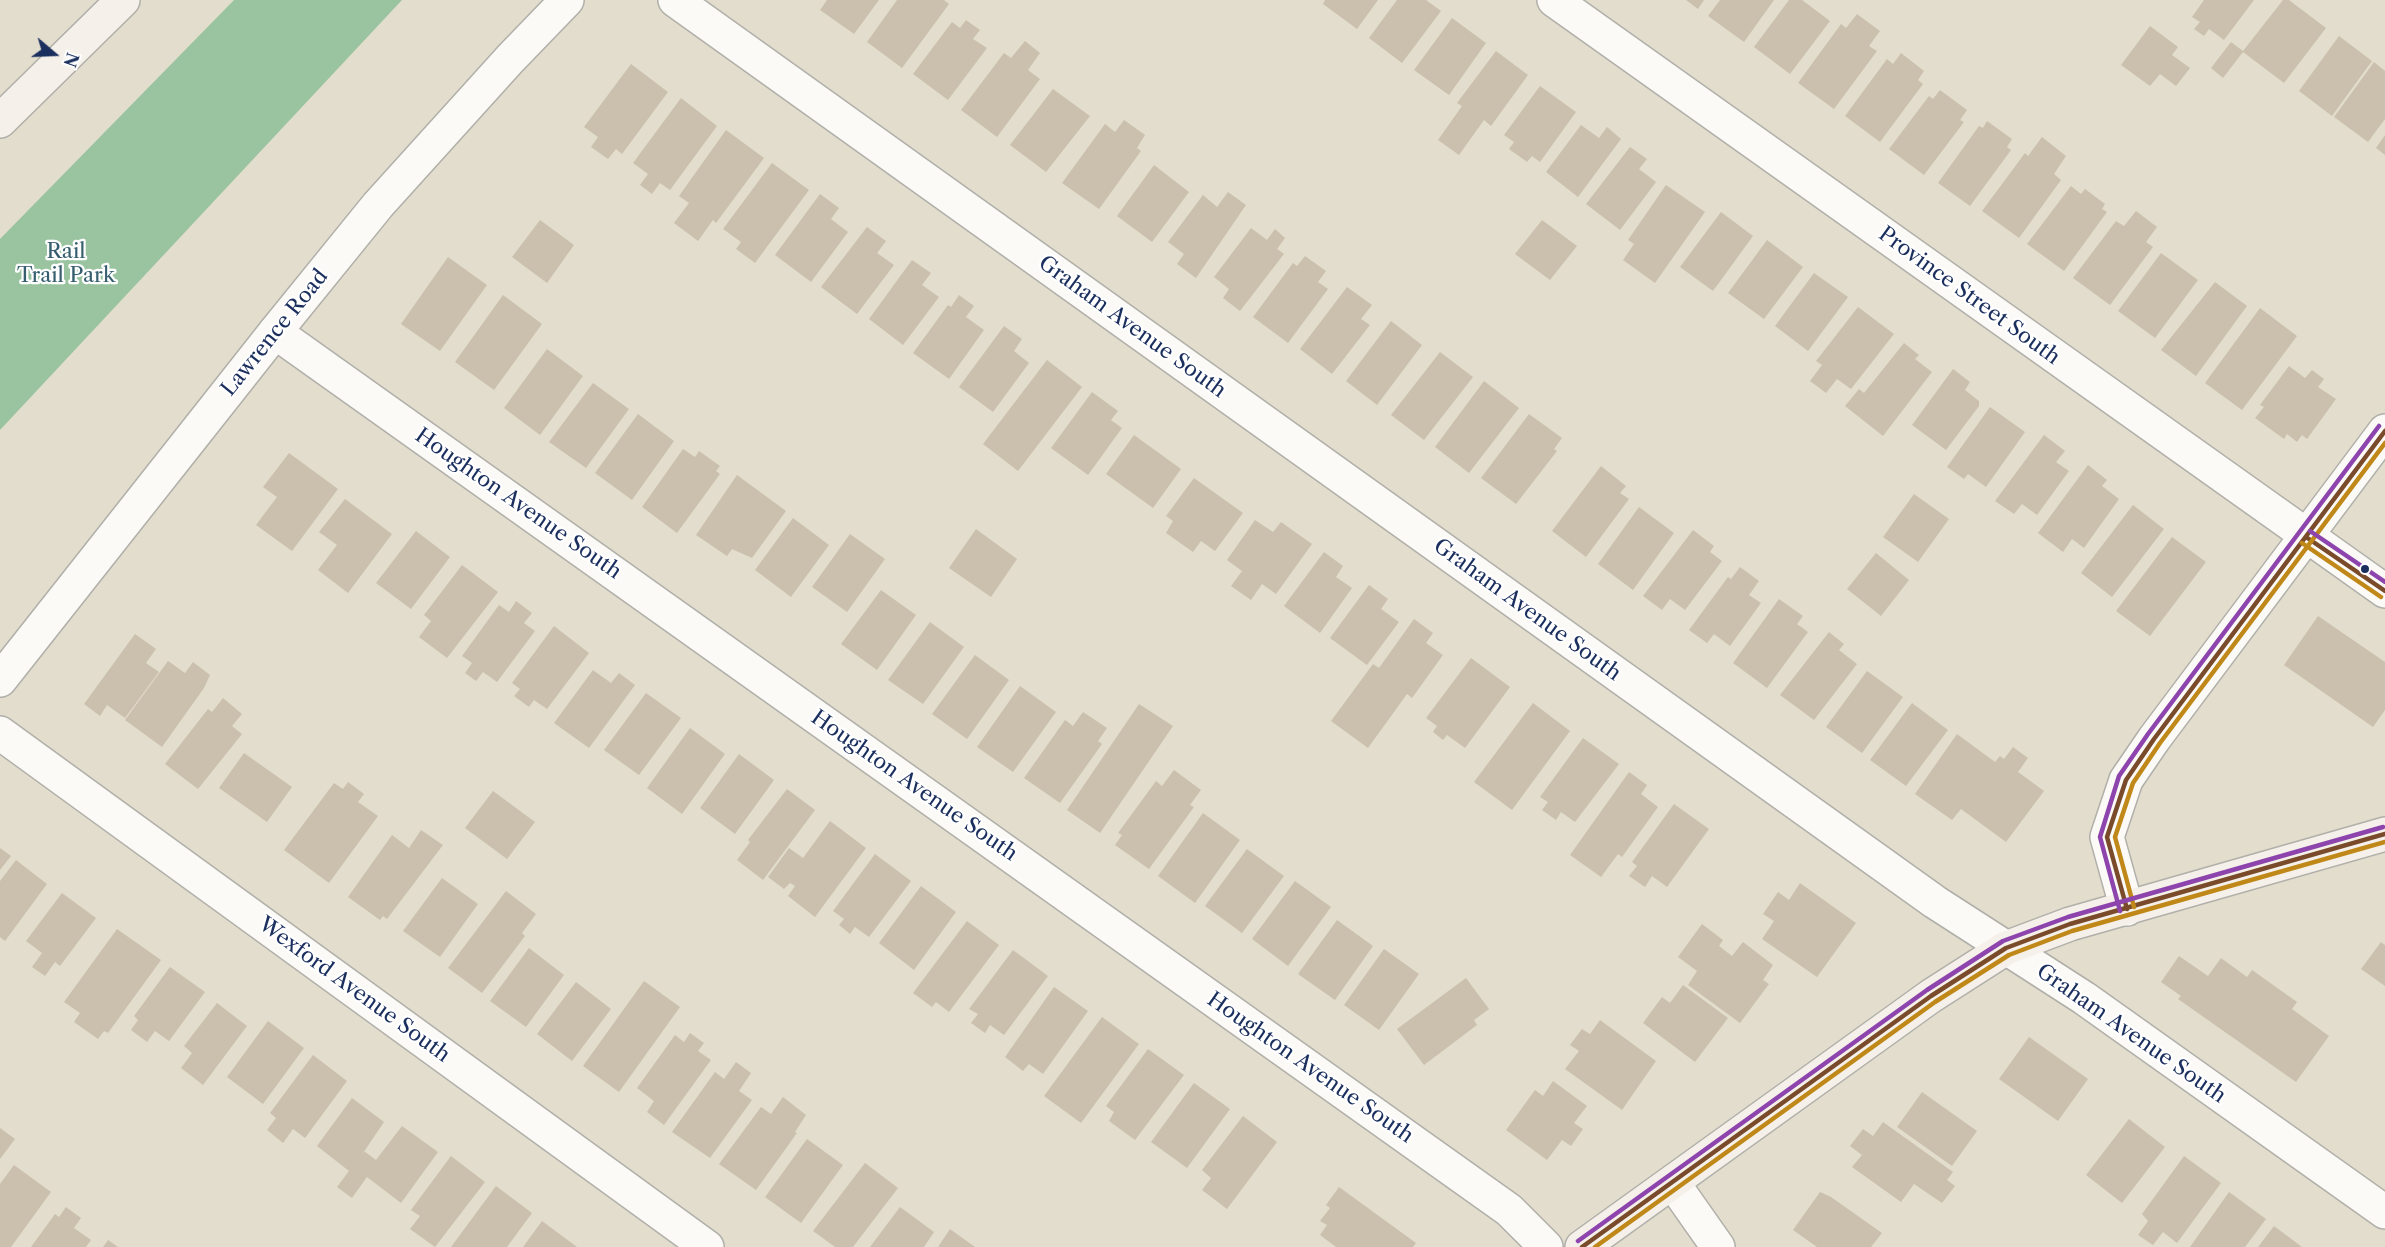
<!DOCTYPE html>
<html>
<head>
<meta charset="utf-8">
<style>
	body { margin:0 }
	#map { position:relative; width:2385px; height:1247px; overflow:hidden; background:#e2ddcc; font-family:"Libre Caslon Text",serif }
	canvas { display:block }
	.north { position:absolute; left:24px; top:24px; width:60px; height:60px; -webkit-text-stroke:4px #fff; paint-order:stroke; rotate:109deg; font-size:16px; font-weight:700; line-height:24px; text-align:center; color:#1b2f5e }
	.north::after { content:''; display:block; margin:auto; width:21px; height:27px; background:#1b2f5e; clip-path:polygon(50% 0,100% 100%,50% 72%,0 100%) }
</style>
</head>
<body>
<div id="map">
<canvas width="2385" height="1247"></canvas>
<div class="north">N</div>
</div>
<script>
const context = document.querySelector('canvas').getContext('2d');
context.lineJoin = 'round';
function fillPath(path, color) {
  context.fillStyle = color;
  context.fill(path, 'evenodd');
}
function toPath(rows) {
  const path = new Path2D();
  for (const r of rows) {
    path.moveTo(r[0], r[1]);
    for (let i = 2; i < r.length; i += 2) path.lineTo(r[i], r[i + 1]);
  }
  return path;
}
function stroke(path, color, width, dash) {
  context.strokeStyle = color;
  context.lineWidth = width;
  context.lineCap = dash ? 'butt' : 'round';
  context.setLineDash(dash || []);
  context.stroke(path);
}
function drawText(font, color, halo, rows, align = 'center') {
  context.font = font + ' "Libre Caslon Text",serif';
  context.lineWidth = 4.5;
  context.setLineDash([]);
  context.textBaseline = 'middle';
  context.strokeStyle = halo;
  context.fillStyle = color;
  for (const [text, x, y, turn = 0] of rows) {
    context.save();
    context.translate(x, y);
    context.rotate((+turn || 0) * Math.PI / 180);
    context.textAlign = isNaN(turn) ? turn : align;
    if (halo) context.strokeText(text, 0, 0);
    context.fillText(text, 0, 0);
    context.restore();
  }
}
fillPath(toPath([
	[234,0,402,0,0,430,0,239]
]), '#9ac4a0');
fillPath(toPath([
	[827,0,879,0,854,34,820,10],
	[897,0,944,0,949,4,902,68,867,42],
	[1325,0,1378,0,1357,29,1323,4],
	[1397,0,1426,0,1441,11,1402,63,1369,38],
	[1686,0,1704,0,1698,9],
	[1720,0,1774,0,1744,42,1708,16],
	[1789,0,1802,0,1830,21,1790,74,1754,47],
	[2204,0,2254,0,2224,40,2209,29,2204,36,2194,29,2200,22,2192,17],
	[2283,0,2289,0,2326,28,2284,83,2243,52,2223,78,2211,68,2231,42,2243,51],
	[1857,14,1880,31,1869,46,1877,51,1834,109,1798,83,1841,24,1846,28],
	[1452,18,1486,43,1449,95,1414,70],
	[966,20,980,30,973,39,987,48,948,100,913,74,952,22,960,28],
	[2150,26,2178,47,2172,55,2190,68,2176,86,2160,74,2150,86,2121,65],
	[2339,36,2372,61,2332,116,2299,91],
	[1025,41,1040,53,1028,70,1040,79,997,137,961,110,1004,53,1011,58],
	[1496,51,1528,75,1491,126,1484,120,1459,155,1438,140,1462,106,1457,103],
	[1901,53,1924,71,1918,80,1923,84,1880,142,1845,116,1887,59,1893,64],
	[2374,62,2385,71,2385,119,2368,142,2334,117],
	[631,64,668,92,622,154,616,149,608,159,591,147,598,137,584,127],
	[1540,86,1576,112,1540,162,1532,156,1527,162,1509,149,1514,142,1504,135],
	[1053,89,1090,116,1046,172,1010,145],
	[1940,90,1967,110,1960,120,1964,122,1924,175,1889,149,1929,96,1933,99],
	[681,98,717,126,670,190,660,183,652,194,640,185,648,174,633,163],
	[1124,120,1145,135,1137,148,1141,151,1099,209,1062,183,1105,124,1115,132],
	[1987,121,2012,139,2007,147,2011,150,1970,206,1938,183,1979,126,1983,128],
	[1581,125,1599,138,1607,127,1621,139,1578,197,1546,172],
	[726,130,764,158,716,223,713,220,698,241,674,223,689,203,679,196],
	[2385,135,2385,155,2376,148],
	[2042,137,2066,156,2054,174,2061,180,2019,238,1982,211,2025,153,2028,156],
	[1630,147,1647,159,1639,169,1656,182,1620,230,1586,204],
	[772,163,809,190,755,263,736,249,741,242,723,229],
	[1154,165,1189,192,1152,242,1117,216],
	[1666,185,1705,212,1655,283,1623,260,1634,244,1628,240],
	[2071,186,2081,194,2085,189,2105,204,2102,209,2107,212,2064,271,2027,244],
	[1228,192,1246,205,1196,278,1177,264,1184,254,1168,242,1203,195,1217,207],
	[820,194,839,208,831,219,848,232,811,282,775,255],
	[2136,211,2157,227,2146,242,2153,247,2110,305,2073,278,2116,221,2124,226],
	[1721,212,1753,236,1713,291,1680,267],
	[540,220,574,245,547,283,512,257],
	[1542,220,1577,246,1550,280,1515,254],
	[867,227,886,241,877,253,894,265,857,314,821,287],
	[1251,228,1267,240,1275,229,1285,238,1277,249,1284,254,1240,311,1223,298,1229,289,1214,277],
	[1767,240,1803,267,1764,319,1728,293],
	[2161,253,2198,280,2155,338,2118,311],
	[1305,256,1326,271,1318,282,1328,289,1288,343,1253,317,1293,263,1297,266],
	[448,257,487,285,440,351,401,324],
	[912,260,931,273,922,285,939,297,903,345,869,319],
	[1814,273,1848,297,1808,351,1775,326],
	[2215,282,2247,306,2196,376,2161,350],
	[1347,287,1372,305,1361,319,1370,325,1332,374,1300,349],
	[503,295,542,324,494,390,455,362],
	[959,295,974,306,966,317,984,330,949,379,913,353,948,305,951,307],
	[1858,307,1894,334,1851,389,1837,379,1826,393,1810,381,1822,365,1816,361],
	[2260,308,2297,336,2242,410,2205,383],
	[1391,321,1422,345,1377,405,1346,381],
	[1004,326,1022,339,1014,351,1029,363,993,412,959,387],
	[1904,343,1919,355,1915,359,1932,372,1883,436,1845,406,1859,389,1864,393],
	[547,349,583,376,540,435,504,408],
	[1440,352,1473,377,1424,440,1391,415],
	[1047,360,1082,387,1018,471,983,444],
	[2289,366,2305,378,2312,370,2324,379,2318,387,2336,399,2307,439,2302,435,2297,442,2287,434,2284,439,2255,418,2264,407,2260,405],
	[1953,369,1970,382,1965,390,1979,401,1979,406,1946,450,1912,425],
	[1484,381,1519,408,1469,473,1435,447],
	[593,383,629,409,586,468,549,442],
	[1092,392,1118,411,1111,420,1122,428,1088,475,1051,448],
	[1990,407,2025,432,1986,487,1968,474,1964,479,1947,467],
	[638,414,674,441,632,500,595,473],
	[1529,414,1562,438,1554,449,1557,451,1516,504,1481,478],
	[1134,435,1181,469,1153,508,1106,474],
	[2044,435,2065,451,2056,462,2069,471,2037,515,2022,504,2014,514,1995,501],
	[683,449,695,457,699,451,720,466,716,471,720,474,677,533,642,507],
	[289,453,338,489,292,551,256,525,277,497,263,487],
	[2088,465,2107,480,2102,486,2119,499,2084,548,2072,539,2063,552,2038,533],
	[1601,466,1626,486,1620,493,1629,499,1586,557,1552,531],
	[737,475,786,511,752,558,732,549,727,556,696,535],
	[1194,478,1243,513,1215,551,1201,541,1193,552,1166,533,1173,521,1166,516],
	[1914,494,1949,519,1918,562,1883,537],
	[345,499,392,534,348,593,318,570,337,545,319,532],
	[2133,505,2164,529,2112,597,2081,573],
	[1639,507,1674,533,1633,590,1598,564],
	[793,518,829,545,791,597,755,570],
	[1255,520,1273,532,1281,522,1312,544,1276,594,1262,584,1251,600,1231,586,1242,571,1227,560],
	[976,529,1017,559,991,597,949,568],
	[1693,530,1714,546,1710,552,1722,561,1685,610,1670,599,1662,610,1643,596],
	[416,531,450,557,411,609,376,583],
	[850,534,885,559,847,612,812,587],
	[2172,537,2206,562,2150,636,2116,611],
	[1324,552,1343,566,1336,577,1352,588,1320,633,1284,606],
	[1876,553,1909,580,1881,616,1847,589],
	[462,565,498,592,447,658,419,637,431,621,424,615],
	[1740,567,1759,581,1749,595,1761,603,1730,646,1714,634,1707,643,1689,630,1728,577,1731,579],
	[1369,585,1388,599,1381,609,1399,622,1367,665,1330,638],
	[881,590,916,615,877,670,841,644],
	[1779,599,1803,616,1797,624,1808,632,1767,688,1733,663],
	[516,601,532,613,524,623,535,631,497,682,483,672,476,681,465,673,472,663,462,656,499,605,509,612],
	[2318,616,2385,662,2385,710,2373,727,2284,665],
	[1414,619,1433,633,1426,643,1443,655,1412,698,1407,694,1368,748,1331,721,1373,664,1379,668],
	[930,622,964,647,923,704,888,680],
	[554,626,589,653,547,709,534,700,529,707,514,696,520,689,512,683],
	[1829,632,1844,644,1839,650,1857,664,1814,720,1780,695],
	[135,634,156,649,146,663,159,672,125,718,107,705,100,716,84,704],
	[975,655,1009,680,967,739,932,714],
	[1471,658,1510,687,1465,748,1447,735,1443,740,1433,732,1437,726,1426,718],
	[168,661,185,673,193,662,210,675,204,688,162,747,125,720],
	[593,670,611,683,619,673,635,685,589,748,554,723],
	[1867,671,1903,697,1862,753,1826,727],
	[1020,686,1056,712,1013,772,977,747],
	[646,693,681,718,639,775,604,750],
	[223,698,242,714,232,726,242,734,198,789,165,764,208,709,212,712],
	[1533,703,1570,731,1512,810,1474,782],
	[1912,703,1948,730,1906,786,1870,760],
	[1139,704,1173,726,1100,833,1067,810],
	[1083,712,1107,728,1098,741,1102,744,1060,803,1024,778,1065,720,1073,726],
	[690,728,725,754,682,814,647,788],
	[1957,734,1995,762,2000,756,2004,759,2013,747,2028,758,2018,772,2044,791,2006,842,1961,809,1952,820,1915,794],
	[1583,738,1619,764,1575,822,1561,812,1556,820,1542,810,1548,802,1540,797],
	[244,753,292,787,267,822,219,788],
	[739,754,774,780,735,834,700,808],
	[1174,770,1201,790,1190,805,1194,807,1149,869,1115,845,1122,835,1118,833,1156,781,1162,786],
	[1629,772,1647,785,1641,794,1658,807,1622,857,1618,854,1601,877,1570,855],
	[348,782,364,794,358,802,378,816,329,883,284,850,334,783,343,789],
	[787,789,815,810,763,880,737,860,750,842,748,840],
	[493,791,535,822,507,859,465,828],
	[1674,804,1709,829,1667,887,1652,876,1645,887,1629,876,1637,866,1632,862],
	[1203,813,1240,840,1195,903,1158,876],
	[830,821,866,848,815,917,788,896,795,886,790,883,784,889,768,877,789,848,803,858],
	[421,830,443,845,387,919,383,916,380,920,348,897,392,835,409,848],
	[0,848,11,856,0,870],
	[1247,849,1284,876,1242,933,1205,906],
	[875,854,911,881,869,937,855,927,850,934,839,925,844,919,833,911],
	[16,860,47,884,5,941,0,937,0,881],
	[442,878,478,904,440,957,403,931],
	[1295,881,1331,907,1288,966,1252,939],
	[1800,883,1856,923,1817,977,1762,939,1774,921,1763,914,1778,892,1789,900],
	[921,886,956,912,914,970,879,943],
	[506,891,536,914,522,933,525,936,482,993,448,968],
	[62,893,96,918,60,966,55,962,45,976,32,967,42,953,26,941],
	[1337,920,1373,946,1335,1000,1298,974],
	[967,921,999,945,949,1012,936,1002,932,1007,913,993],
	[1702,924,1723,940,1719,946,1732,956,1743,942,1773,965,1763,980,1769,984,1740,1023,1688,985,1697,971,1678,957],
	[117,929,161,960,108,1033,104,1031,98,1039,74,1022,80,1013,64,1002],
	[2381,942,2385,945,2385,986,2361,969],
	[529,948,564,975,526,1027,490,1001],
	[1384,949,1419,974,1379,1030,1344,1005],
	[1013,950,1048,976,1004,1035,990,1025,985,1033,971,1023,978,1014,969,1009],
	[2179,956,2208,976,2221,958,2247,977,2252,970,2297,1002,2292,1009,2329,1036,2296,1082,2178,999,2181,996,2161,982],
	[170,967,205,992,169,1041,155,1031,147,1042,131,1030,138,1020,134,1016],
	[1466,978,1489,1009,1474,1020,1477,1025,1424,1065,1397,1029],
	[644,981,680,1007,619,1092,583,1066],
	[576,982,611,1009,572,1061,537,1034],
	[1683,985,1728,1018,1695,1062,1643,1023,1662,997,1670,1003],
	[1054,987,1088,1011,1043,1074,1029,1064,1023,1071,1005,1057],
	[217,1003,247,1026,203,1085,181,1068,192,1053,184,1046],
	[1102,1017,1139,1044,1081,1123,1044,1096],
	[1600,1020,1656,1061,1622,1110,1565,1069,1579,1051,1570,1045,1582,1029,1590,1034],
	[268,1021,304,1048,263,1104,227,1077],
	[690,1033,704,1043,698,1051,711,1060,664,1125,647,1112,654,1101,637,1088,675,1035,684,1042],
	[2029,1037,2088,1079,2058,1121,1999,1079],
	[1148,1049,1184,1075,1135,1140,1109,1121,1114,1112,1106,1106],
	[313,1055,347,1081,305,1138,293,1129,283,1143,267,1130,276,1118,270,1113],
	[736,1062,751,1073,739,1091,752,1100,710,1158,672,1132,715,1072,724,1079],
	[1553,1081,1587,1106,1574,1123,1583,1129,1571,1146,1562,1140,1547,1160,1506,1130,1535,1090,1543,1096],
	[1194,1083,1230,1109,1187,1168,1151,1142],
	[1922,1092,1977,1131,1952,1166,1897,1127],
	[783,1097,806,1115,795,1132,797,1133,756,1190,719,1164,761,1107,771,1114],
	[352,1098,384,1122,361,1156,364,1151,376,1160,402,1126,438,1152,401,1203,367,1177,352,1198,337,1187,349,1171,317,1146],
	[1243,1116,1277,1142,1227,1209,1202,1190,1211,1178,1202,1170],
	[2129,1119,2165,1147,2122,1203,2086,1175],
	[1883,1122,1953,1172,1947,1180,1955,1186,1942,1203,1914,1184,1901,1202,1852,1167,1862,1155,1850,1146,1863,1129,1873,1136],
	[0,1128,15,1139,0,1159],
	[807,1139,843,1165,801,1223,765,1197],
	[451,1156,485,1182,435,1247,410,1229,420,1216,411,1210],
	[2184,1156,2221,1183,2177,1243,2163,1232,2153,1245,2138,1235,2148,1221,2142,1214],
	[865,1163,898,1188,853,1247,835,1247,813,1231],
	[14,1165,51,1192,11,1247,0,1247,0,1184],
	[496,1186,532,1213,507,1247,451,1247],
	[1339,1187,1416,1243,1413,1247,1336,1247,1320,1235,1327,1225,1320,1221,1330,1208,1326,1205],
	[1820,1192,1831,1197,1882,1233,1871,1247,1817,1247,1793,1230],
	[2229,1192,2266,1219,2245,1247,2190,1247],
	[66,1207,81,1218,74,1228,91,1240,86,1247,31,1247,55,1214,59,1217],
	[900,1207,934,1232,924,1247,870,1247],
	[542,1221,577,1247,523,1247],
	[2274,1226,2302,1247,2258,1247],
	[950,1229,975,1247,938,1247],
	[108,1240,118,1247,103,1247]
]), '#cbc0ad');
const minor = toPath([
	[675,0,1935,902,2084,998,2385,1212],
	[1554,0,2385,591],
	[275,332,1509,1210,1546,1247],
	[0,733,707,1247],
	[2127,909,2107,837,2126,780,2154,739,2385,431],
	[1673,1183,1718,1247]
]);
const tertiary = toPath([
	[0,680,275,332,378,205,510,59,567,0]
]);
const secondary = toPath([
	[0,121,123,0],
	[1582,1247,1931,996,2006,948,2070,924,2385,834]
]);
stroke(minor, '#b0afa9', 36);
stroke(tertiary, '#b0afa9', 36);
stroke(secondary, '#b0afa9', 36);
stroke(minor, '#fbfaf7', 33);
stroke(tertiary, '#fbfaf7', 33);
stroke(secondary, '#f5f1ea', 33);
stroke(toPath([
	[2306,537,2385,591],
	[2127,909,2107,837,2126,780,2154,739,2385,431],
	[1582,1247,1931,996,2006,948,2070,924,2385,834]
]), '#7a4b2a', 4.5);
stroke(toPath([
	[2302,543,2381,597],
	[2134,907,2115,837,2133,783,2160,743,2385,443],
	[1595,1247,1935,1002,2009,955,2072,931,2385,842]
]), '#c08818', 4.5);
stroke(toPath([
	[2310,531,2385,582],
	[2120,911,2100,837,2119,776,2148,734,2379,426],
	[1578,1241,1927,990,2003,941,2068,917,2383,827]
]), '#8e44ad', 4.5);
for (const [x, y, r, color] of [
	[2365,569,5,"#1b2f5e"]
]) {
  const dot = new Path2D();
  dot.arc(x, y, r, 0, 2 * Math.PI);
  context.fillStyle = color;
  context.fill(dot);
  stroke(dot, '#fff', 2);
}
drawText('21px', '#365e6e', '#fff', [
	["Rail",66,252],
	["Trail Park",66,276]
]);
drawText('21px', '#1b2f5e', '#fff', [
	["Province Street South",1969,296,36],
	["Graham Avenue South",1132,327,36],
	["Lawrence Road",275,333,-51],
	["Houghton Avenue South",518,504,35],
	["Graham Avenue South",1527,610,36],
	["Houghton Avenue South",914,786,35],
	["Wexford Avenue South",354,990,36],
	["Graham Avenue South",2131,1034,35],
	["Houghton Avenue South",1310,1068,35]
]);
</script>
</body>
</html>
